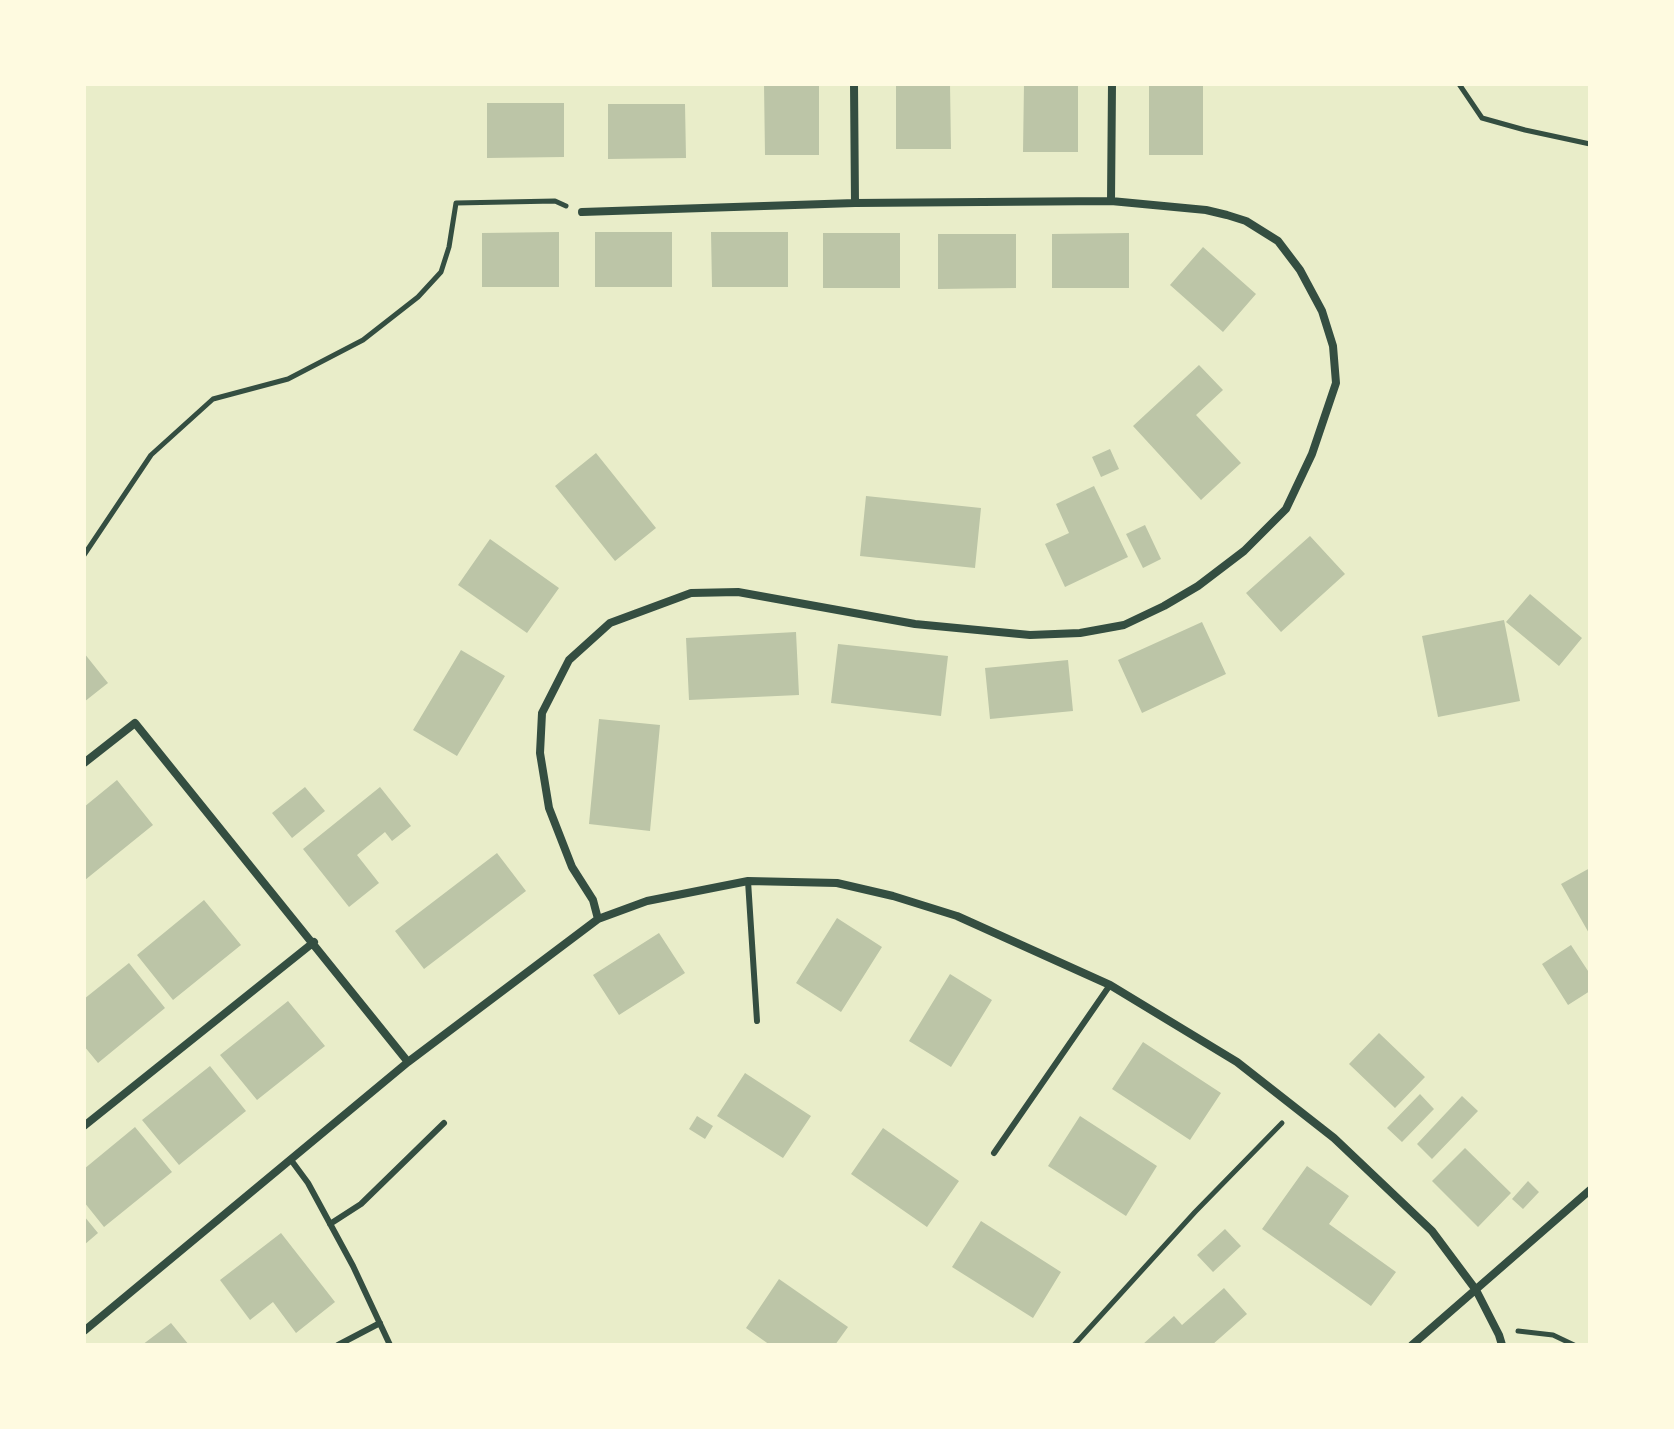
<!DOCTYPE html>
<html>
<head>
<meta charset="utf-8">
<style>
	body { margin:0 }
	#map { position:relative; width:1674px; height:1429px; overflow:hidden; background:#e9edc9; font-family:"Libre Baskerville",serif }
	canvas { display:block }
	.frame { position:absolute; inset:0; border:86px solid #fefae0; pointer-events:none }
</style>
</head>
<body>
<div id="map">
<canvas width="1674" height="1429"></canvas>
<div class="frame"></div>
</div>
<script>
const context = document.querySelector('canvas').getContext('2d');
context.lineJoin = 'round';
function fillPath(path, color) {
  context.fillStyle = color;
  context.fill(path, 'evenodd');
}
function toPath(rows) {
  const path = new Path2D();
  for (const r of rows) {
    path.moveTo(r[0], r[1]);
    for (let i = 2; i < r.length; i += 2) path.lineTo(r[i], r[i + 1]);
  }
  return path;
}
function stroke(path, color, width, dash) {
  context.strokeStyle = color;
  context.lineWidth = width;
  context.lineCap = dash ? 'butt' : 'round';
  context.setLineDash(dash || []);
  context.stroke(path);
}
fillPath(toPath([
	[764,84,819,84,819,155,765,155],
	[896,84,950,84,951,149,896,149],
	[1024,84,1078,84,1078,152,1023,152],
	[1149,84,1203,84,1203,155,1149,155],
	[487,103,564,103,564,157,487,158],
	[608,104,685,104,686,158,608,159],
	[559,232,559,287,482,287,482,233],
	[595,232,672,232,672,287,595,287],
	[711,232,788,232,788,287,712,287],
	[823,233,900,233,900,288,823,288],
	[1129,233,1129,288,1052,288,1052,234],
	[938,234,1016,234,1016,288,938,289],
	[1203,247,1256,294,1223,332,1170,285],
	[1199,365,1223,390,1196,415,1241,463,1201,500,1133,426],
	[1110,449,1119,469,1101,477,1092,457],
	[596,453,656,528,615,561,555,486],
	[1094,486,1128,557,1065,587,1045,544,1069,533,1056,504],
	[866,496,981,508,975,568,860,556],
	[1145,525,1161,559,1143,568,1126,534],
	[1310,536,1345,574,1281,632,1246,593],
	[490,539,559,588,527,633,458,585],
	[1530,594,1582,638,1559,666,1506,622],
	[1504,620,1520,701,1438,717,1422,636],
	[1202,622,1226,674,1142,713,1118,660],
	[796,632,799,695,689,700,686,638],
	[838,644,948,656,941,716,831,703],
	[461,650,505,676,457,756,413,730],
	[84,653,108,683,84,702],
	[1068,660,1073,711,990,719,985,668],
	[599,719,660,725,650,831,589,824],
	[117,780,153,825,85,880,84,807],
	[305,787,325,811,292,838,272,813],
	[380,787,411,826,392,841,385,832,357,855,379,883,349,907,303,849],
	[497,853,526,891,424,969,395,931],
	[1590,868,1590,935,1561,884],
	[204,900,241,945,173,1000,137,955],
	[837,918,882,947,841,1012,796,983],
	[659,933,685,973,619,1015,593,975],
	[1571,945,1590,974,1590,991,1568,1005,1542,964],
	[129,963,165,1008,98,1063,84,1046,84,999],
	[950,974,992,1000,951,1067,909,1041],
	[288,1001,325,1046,257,1100,220,1055],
	[1379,1033,1425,1077,1395,1108,1349,1064],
	[1143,1042,1221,1093,1190,1140,1112,1089],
	[210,1066,246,1111,179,1165,142,1120],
	[745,1073,811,1116,783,1158,717,1116],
	[1420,1094,1434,1109,1402,1142,1387,1128],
	[1462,1096,1478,1111,1432,1159,1417,1144],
	[697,1116,713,1126,705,1139,689,1129],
	[1080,1116,1157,1166,1126,1216,1048,1166],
	[135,1127,172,1172,104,1227,84,1202,84,1169],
	[883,1128,959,1181,927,1227,851,1174],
	[1465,1148,1511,1193,1478,1227,1432,1181],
	[1307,1166,1349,1196,1329,1224,1396,1272,1371,1306,1262,1229],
	[1528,1181,1539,1192,1523,1209,1512,1199],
	[84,1216,98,1233,84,1245],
	[981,1221,1061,1272,1033,1318,952,1267],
	[1225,1229,1241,1246,1213,1272,1197,1255],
	[281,1233,335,1302,296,1333,273,1302,250,1320,220,1280],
	[779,1279,848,1327,835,1345,770,1345,746,1328],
	[1224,1288,1247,1314,1212,1345,1142,1345,1174,1316,1182,1325],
	[171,1323,189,1345,142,1345]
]), '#bcc5a7');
stroke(toPath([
	[1459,84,1482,118,1525,130,1590,144],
	[84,555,151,455,213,399,288,379,363,340,418,297,441,272,449,247,456,203,555,201,566,206],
	[1518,1331,1553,1335,1574,1345],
	[1074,1345,1195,1212,1282,1123]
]), '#344e41', 5);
stroke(toPath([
	[748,881,757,1021],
	[994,1153,1110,985],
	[291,1160,308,1183,353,1266,390,1345],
	[330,1224,361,1204,444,1123],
	[338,1345,380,1323]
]), '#344e41', 6);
stroke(toPath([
	[854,84,855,203],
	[1111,201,1112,84],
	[582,212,855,203,1111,201,1206,210,1227,215,1246,221,1278,241,1300,270,1322,311,1333,346,1336,383,1312,454,1286,509,1244,551,1198,586,1164,606,1124,625,1080,633,1030,635,915,624,738,592,691,593,610,623,569,660,542,713,540,753,549,808,572,867,593,900,598,919],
	[84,763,135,723,408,1062],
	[84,1126,314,942],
	[84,1331,408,1062,598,919,647,901,748,881,837,883,893,896,957,916,1110,985,1237,1062,1334,1138,1432,1231,1476,1290,1499,1335,1502,1345],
	[1412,1345,1590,1190]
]), '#344e41', 8);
</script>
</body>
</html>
